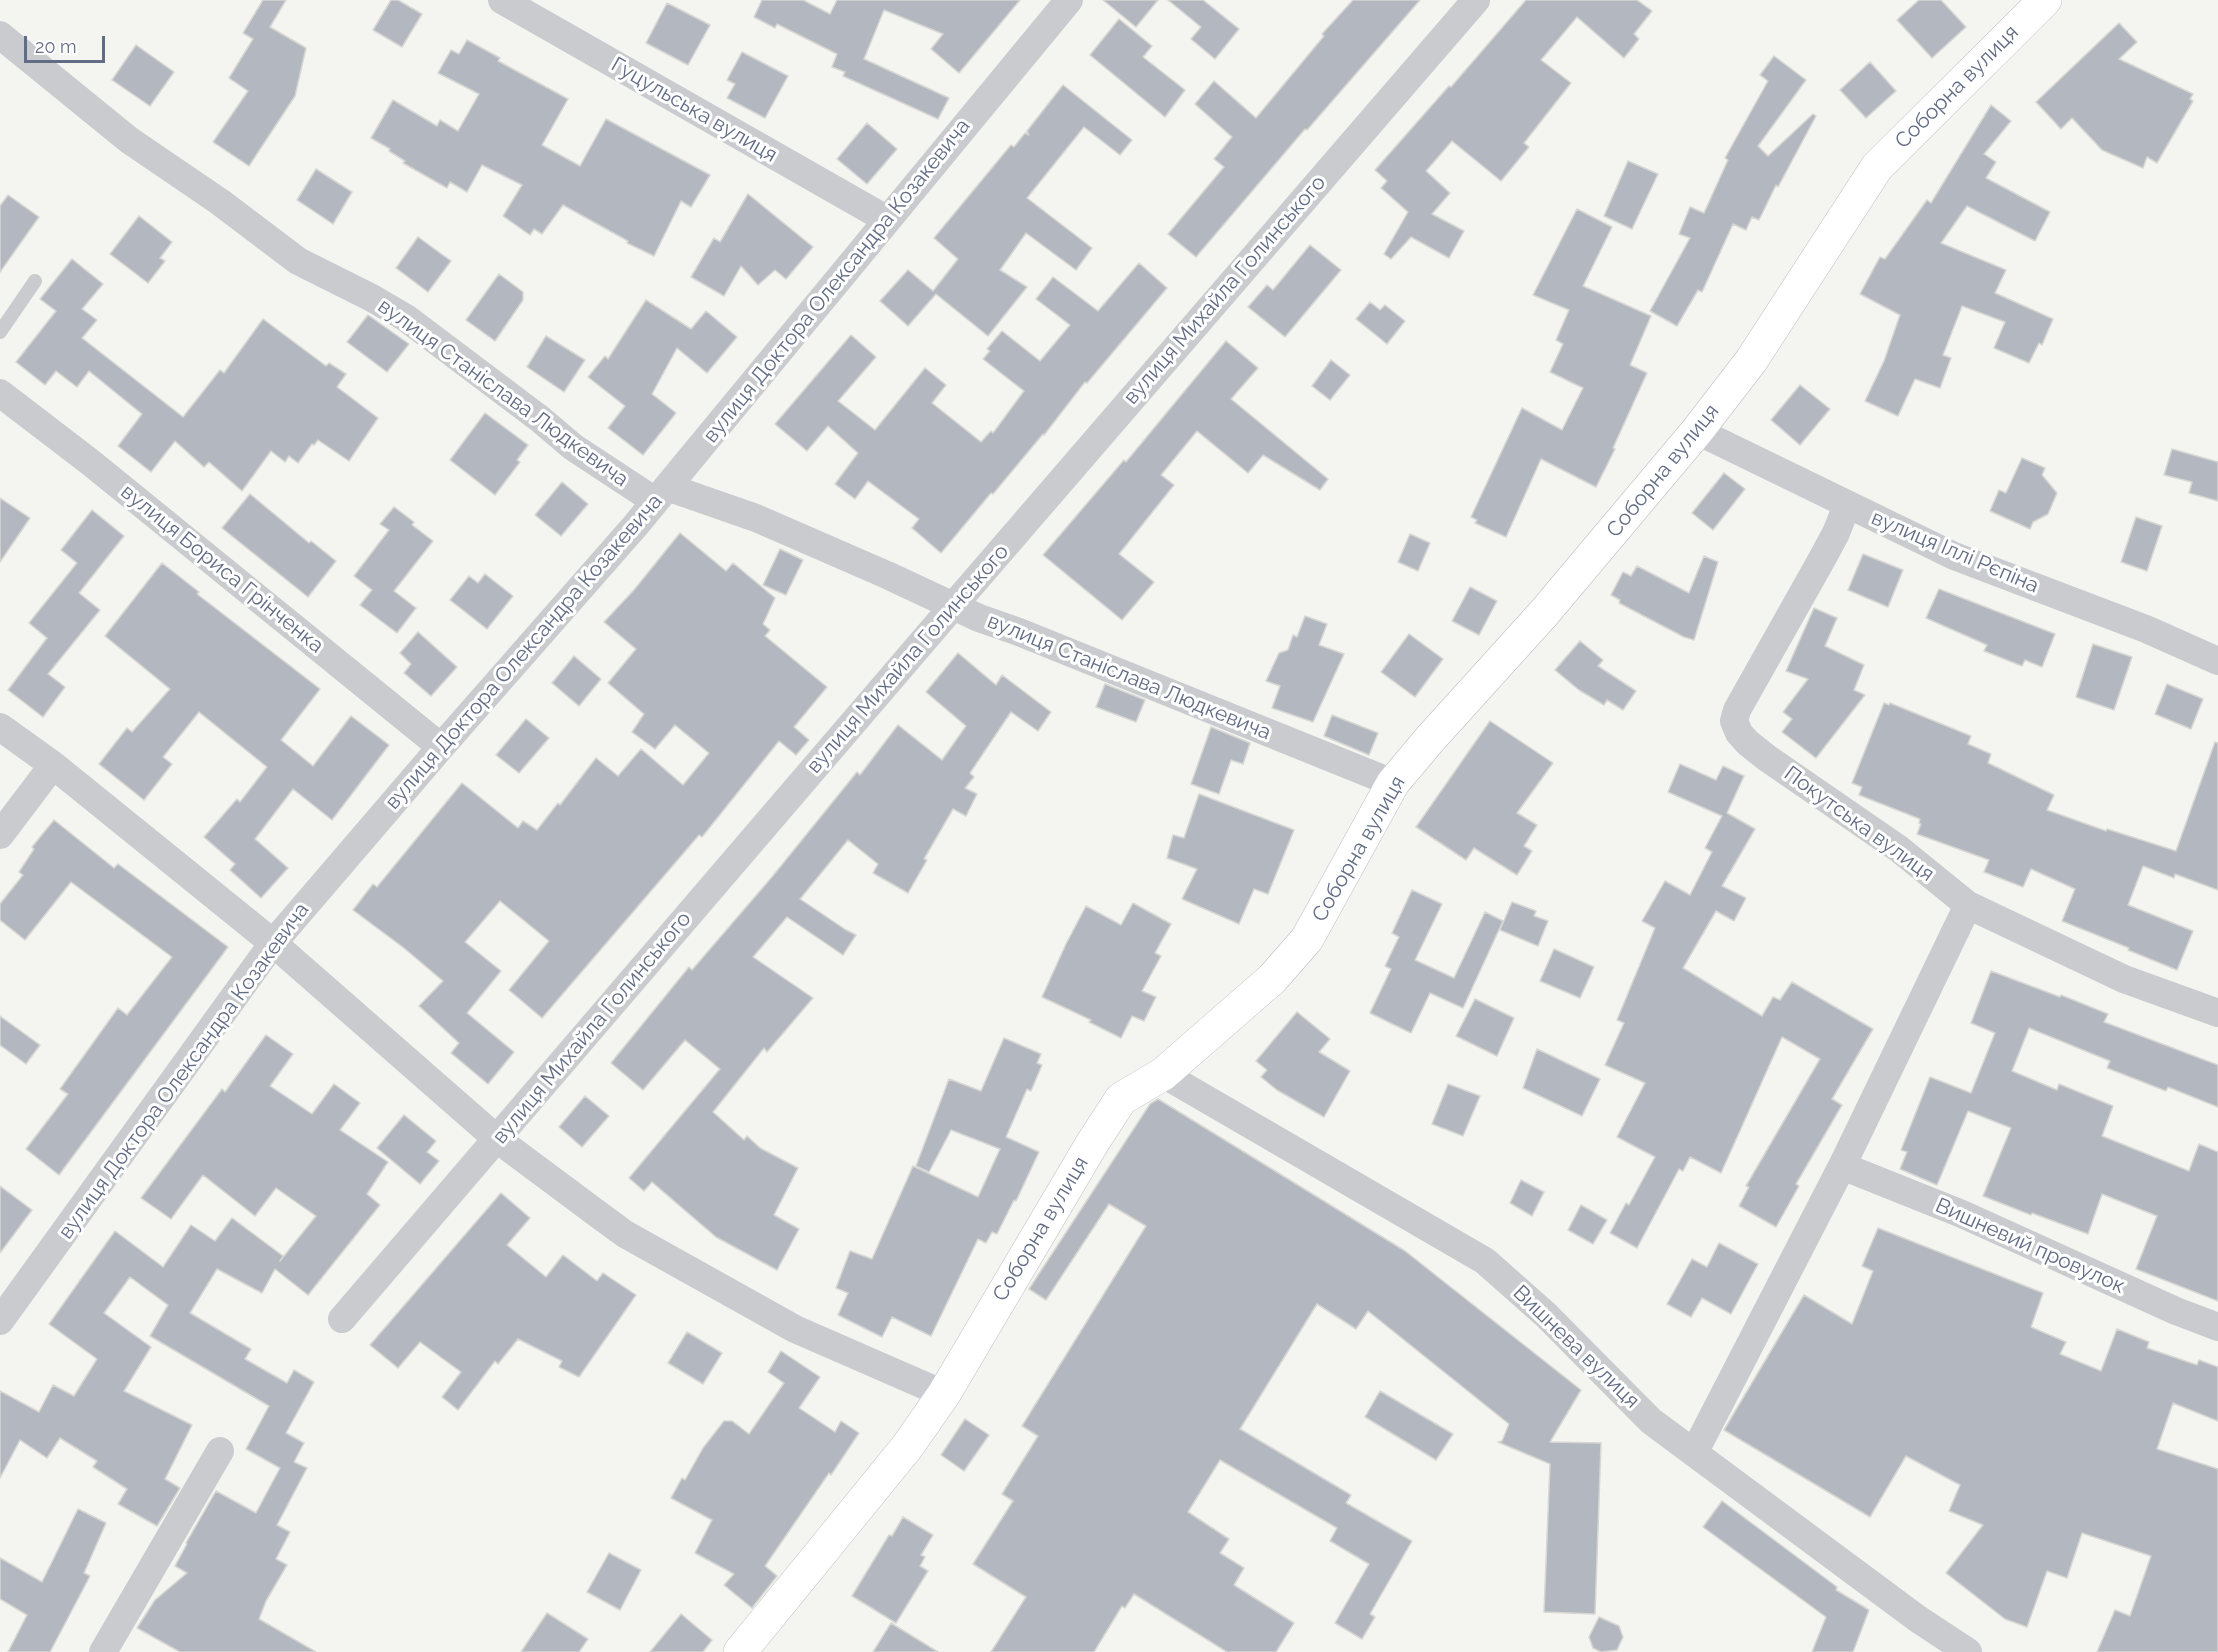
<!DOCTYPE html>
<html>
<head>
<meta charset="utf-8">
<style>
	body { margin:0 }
	#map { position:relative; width:2218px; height:1652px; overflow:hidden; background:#f4f5f0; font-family:Raleway,sans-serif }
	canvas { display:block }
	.scale { position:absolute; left:24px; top:36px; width:81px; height:27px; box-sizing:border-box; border:3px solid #616c85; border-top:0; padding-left:8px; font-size:18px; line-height:21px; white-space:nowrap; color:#616c85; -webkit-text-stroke:4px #fff; paint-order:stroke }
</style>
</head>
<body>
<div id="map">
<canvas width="2218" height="1652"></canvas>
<div class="scale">20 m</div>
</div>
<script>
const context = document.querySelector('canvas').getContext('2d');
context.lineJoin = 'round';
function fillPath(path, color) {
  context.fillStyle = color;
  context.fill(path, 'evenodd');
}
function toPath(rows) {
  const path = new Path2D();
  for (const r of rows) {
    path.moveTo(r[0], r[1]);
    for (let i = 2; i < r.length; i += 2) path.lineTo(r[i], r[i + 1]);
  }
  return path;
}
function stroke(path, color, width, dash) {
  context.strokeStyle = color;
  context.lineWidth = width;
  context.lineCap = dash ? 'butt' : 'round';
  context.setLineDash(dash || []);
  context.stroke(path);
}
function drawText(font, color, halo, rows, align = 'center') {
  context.font = font + ' Raleway,sans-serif';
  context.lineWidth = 6;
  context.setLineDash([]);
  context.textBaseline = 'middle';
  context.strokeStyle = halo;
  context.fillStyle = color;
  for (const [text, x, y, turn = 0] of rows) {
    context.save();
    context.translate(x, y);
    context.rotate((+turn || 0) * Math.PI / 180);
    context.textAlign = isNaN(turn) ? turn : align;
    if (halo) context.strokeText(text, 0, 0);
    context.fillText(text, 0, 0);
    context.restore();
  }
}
const building = toPath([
	[263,0,286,0,270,27,306,48,295,96,249,166,213,142,248,91,229,78,253,39,243,33,263,0],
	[391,0,398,0,422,14,402,47,373,30,391,0],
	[762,0,803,0,830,14,837,0,1020,0,959,73,931,49,943,34,884,10,864,59,949,98,938,119,843,76,845,72,832,67,837,54,777,24,775,28,754,17,762,0],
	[1103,0,1158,0,1136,27,1103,0],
	[1168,0,1203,0,1239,29,1215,59,1191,39,1201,27,1168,0],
	[1353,0,1420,0,1307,130,1305,129,1196,257,1168,234,1224,167,1214,159,1232,137,1195,104,1214,81,1256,118,1324,36,1322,34,1353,0],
	[1526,0,1637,0,1652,11,1634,34,1639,39,1624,58,1577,17,1541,60,1571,83,1524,143,1529,147,1501,181,1452,141,1426,171,1450,193,1432,214,1464,231,1449,258,1411,237,1391,259,1384,254,1408,212,1381,188,1387,181,1375,170,1449,86,1451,87,1526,0],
	[1919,0,1941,0,1966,27,1932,58,1897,20,1919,0],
	[667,3,710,25,688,65,646,43,667,3],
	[1119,19,1152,46,1143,57,1185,90,1165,117,1090,55,1119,19],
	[2119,23,2137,42,2119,59,2193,94,2190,99,2193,101,2157,163,2147,157,2143,168,2102,150,2072,118,2061,129,2036,102,2119,23],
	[467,40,500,58,498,61,568,99,542,145,580,166,606,119,710,175,691,207,681,201,654,256,627,243,628,241,563,205,542,234,534,229,530,235,503,216,522,185,482,165,467,192,450,182,447,188,403,163,405,161,389,151,390,149,371,138,393,100,437,126,440,120,458,131,479,94,438,73,451,50,459,54,467,40],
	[136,45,174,72,150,106,112,80,136,45],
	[742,52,788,76,765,118,727,98,735,84,727,80,742,52],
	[1774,56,1806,80,1758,146,1768,156,1813,114,1816,116,1778,187,1776,185,1759,220,1752,217,1746,230,1733,224,1702,292,1698,290,1677,326,1650,311,1690,238,1679,234,1690,207,1704,213,1728,160,1725,158,1768,81,1760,75,1774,56],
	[1870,62,1896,91,1866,118,1840,90,1870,62],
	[1063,85,1132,140,1120,155,1084,127,1027,198,1092,248,1076,270,1026,233,1000,270,1027,287,988,336,936,294,908,326,880,301,908,270,933,291,958,259,934,238,1011,145,1014,147,1025,133,1029,135,1027,131,1063,85],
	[1991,105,2011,121,1984,154,1996,162,1986,178,2050,212,2035,241,1967,206,1941,243,2006,270,1995,293,2053,319,2042,345,2039,343,2029,363,1994,348,2005,322,1962,306,1943,355,1951,358,1940,388,1915,379,1898,416,1865,401,1884,361,1900,315,1860,294,1880,257,1885,259,1927,200,1931,203,1991,105],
	[867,123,897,149,867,184,837,159,867,123],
	[1628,161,1658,174,1632,229,1604,216,1628,161],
	[316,169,352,192,333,224,297,200,316,169],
	[748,194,813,247,786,279,775,270,758,285,741,266,724,296,691,277,714,238,720,242,748,194],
	[8,195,39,217,0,272,0,206,8,195],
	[1577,209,1612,227,1583,286,1651,316,1630,365,1647,373,1613,448,1615,449,1596,487,1541,459,1506,537,1475,523,1477,520,1471,517,1522,408,1562,430,1583,388,1550,372,1563,344,1556,340,1569,310,1533,295,1577,209],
	[139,216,172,242,160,258,165,261,148,283,110,254,139,216],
	[418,237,451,261,428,292,396,268,418,237],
	[1310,245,1341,270,1285,337,1248,307,1267,285,1273,290,1310,245],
	[72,259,103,284,82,309,97,320,82,338,183,417,220,370,224,373,263,319,326,366,329,363,346,374,337,387,378,418,349,461,318,440,314,445,312,444,298,463,289,456,285,462,271,451,242,491,209,462,204,467,175,441,151,472,118,446,142,414,89,371,77,387,56,371,45,385,16,362,56,311,40,299,72,259],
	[1139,263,1167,288,1087,383,1085,382,1044,435,1043,434,993,494,991,493,941,553,912,528,919,519,868,481,855,499,835,484,858,453,828,426,807,451,775,424,851,335,876,357,838,401,875,430,925,368,946,385,932,403,981,442,991,431,993,433,1024,391,983,359,990,351,987,349,1002,331,1040,361,1070,325,1036,299,1053,277,1098,311,1139,263],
	[499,274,523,292,523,300,495,341,466,320,499,274],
	[646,300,691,329,706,311,737,337,707,373,677,348,652,394,676,413,643,455,608,428,625,406,588,377,605,356,608,359,646,300],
	[1370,302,1380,310,1385,305,1405,321,1387,344,1356,319,1370,302],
	[368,315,409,344,387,372,347,342,368,315],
	[546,336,585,360,564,392,527,367,546,336],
	[1226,341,1258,368,1231,399,1328,479,1320,490,1263,455,1248,473,1197,431,1161,475,1174,485,1119,554,1154,582,1122,620,1043,555,1124,460,1126,462,1226,341],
	[1331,360,1350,375,1330,400,1312,386,1331,360],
	[1800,385,1830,409,1800,445,1771,420,1800,385],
	[485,413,528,445,517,460,520,462,495,495,450,460,485,413],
	[2172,449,2218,462,2218,501,2189,493,2192,482,2164,475,2172,449],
	[2022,458,2045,468,2042,475,2057,493,2048,514,2033,522,2030,529,1990,511,1999,490,2006,493,2022,458],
	[1724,473,1745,489,1713,530,1692,513,1724,473],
	[562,482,588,504,561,536,535,515,562,482],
	[250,494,309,543,311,541,336,561,308,597,222,528,250,494],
	[0,498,30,518,0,562,0,498],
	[394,507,414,522,412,525,433,541,394,591,416,608,397,633,360,605,372,590,354,576,389,530,380,524,394,507],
	[92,510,124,536,79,593,100,610,48,674,65,687,43,717,8,690,47,638,29,623,77,563,61,550,92,510],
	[2136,517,2162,526,2147,571,2121,562,2136,517],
	[680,533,726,571,733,563,775,598,763,624,770,630,765,636,827,687,794,727,809,740,796,755,779,741,702,837,699,835,542,1018,509,990,549,941,500,901,465,942,501,971,467,1013,514,1052,488,1084,451,1053,459,1043,419,1006,443,981,404,948,353,910,373,884,377,887,462,783,518,828,523,821,537,830,558,803,560,805,596,758,618,776,641,749,683,785,709,753,675,725,655,749,632,732,644,714,608,683,636,649,604,622,634,590,680,533],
	[1410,534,1430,543,1418,571,1398,562,1410,534],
	[780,549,803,560,786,595,763,585,780,549],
	[1863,554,1903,570,1888,607,1848,590,1863,554],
	[1704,556,1718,562,1694,640,1684,637,1619,603,1620,600,1611,595,1623,572,1631,576,1637,566,1689,593,1704,556],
	[162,563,199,592,197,594,320,689,281,740,313,766,351,716,389,745,332,820,293,789,255,839,288,868,261,898,230,870,235,864,204,837,237,799,240,802,267,767,199,712,163,757,172,764,144,800,99,764,127,728,132,732,170,689,105,636,162,563],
	[485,574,513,596,487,629,450,600,469,576,478,583,485,574],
	[1470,587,1497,601,1479,635,1452,621,1470,587],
	[1939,589,2055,634,2042,667,2025,660,2022,666,1984,651,1987,645,1926,618,1939,589],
	[1814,608,1837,618,1825,646,1864,665,1854,690,1865,695,1816,758,1782,732,1792,719,1783,712,1808,679,1786,671,1814,608],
	[1305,616,1327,624,1319,645,1344,654,1313,722,1272,708,1280,686,1266,681,1279,653,1288,650,1293,635,1297,637,1305,616],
	[418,632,457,667,431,696,404,673,411,664,400,653,418,632],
	[1409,634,1443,659,1415,697,1381,672,1409,634],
	[1580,641,1603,660,1598,666,1636,691,1623,710,1607,700,1604,705,1579,690,1555,670,1580,641],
	[2093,644,2132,657,2114,710,2076,697,2093,644],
	[958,653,996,685,1002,675,1051,712,1038,731,1011,712,970,773,974,777,965,788,977,794,966,816,953,809,924,859,927,860,908,893,873,873,878,864,848,840,800,899,846,930,856,935,843,955,787,917,753,957,813,998,767,1052,764,1048,713,1112,744,1140,747,1136,760,1148,798,1168,774,1215,799,1229,777,1270,716,1237,652,1182,644,1191,629,1178,720,1069,685,1040,643,1090,611,1063,689,967,692,970,772,877,857,772,860,775,898,725,942,760,966,726,926,692,958,653],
	[574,656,601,679,579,706,552,683,574,656],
	[1105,684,1145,700,1136,722,1096,707,1105,684],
	[2167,684,2203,699,2191,729,2155,714,2167,684],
	[1884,703,1889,705,1890,703,1971,736,1968,744,1991,754,1988,763,2054,795,2047,810,2106,831,2107,829,2176,851,2215,742,2218,743,2218,890,2175,874,2174,878,2143,866,2128,905,2193,931,2177,970,2128,950,2129,948,2062,921,2075,889,2031,869,2023,887,1984,872,1989,860,1917,834,1921,824,1919,823,1920,819,1859,795,1862,787,1852,783,1884,703],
	[1332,715,1378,733,1369,755,1324,736,1332,715],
	[526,719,549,738,519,773,496,755,526,719],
	[1490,721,1553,763,1517,813,1537,825,1524,846,1532,851,1517,875,1474,848,1466,860,1416,827,1490,721],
	[1211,727,1250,743,1243,764,1231,760,1219,794,1191,784,1211,727],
	[1680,764,1716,780,1723,766,1744,776,1727,813,1755,829,1722,886,1746,898,1734,921,1716,911,1683,968,1762,1016,1773,997,1780,1000,1792,982,1873,1029,1832,1099,1842,1105,1796,1184,1799,1186,1776,1227,1739,1206,1749,1187,1746,1186,1820,1059,1782,1037,1721,1173,1690,1157,1683,1171,1679,1169,1637,1248,1610,1233,1626,1203,1629,1205,1655,1157,1617,1137,1645,1083,1605,1065,1624,1023,1617,1020,1655,928,1642,921,1665,881,1690,895,1712,852,1705,848,1722,816,1668,792,1680,764],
	[1199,794,1294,830,1268,894,1254,889,1239,924,1182,899,1197,869,1167,858,1173,835,1184,838,1199,794],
	[54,820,114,868,118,864,228,947,59,1175,26,1149,68,1094,60,1089,118,1008,127,1015,172,957,71,882,25,940,0,920,0,904,23,875,19,872,34,849,32,847,54,820],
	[1412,890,1442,904,1415,960,1454,978,1485,912,1503,921,1463,1008,1430,993,1411,1033,1370,1013,1391,969,1385,966,1399,937,1392,933,1412,890],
	[1512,902,1536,911,1534,916,1548,921,1538,946,1500,930,1512,902],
	[1133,903,1171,924,1155,953,1161,956,1142,991,1156,997,1144,1021,1132,1016,1121,1038,1089,1022,1091,1020,1042,997,1066,944,1086,906,1121,925,1133,903],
	[1554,949,1594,967,1580,998,1540,981,1554,949],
	[1991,971,2060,997,2061,995,2108,1014,2104,1022,2218,1065,2218,1107,2168,1087,2166,1091,2107,1068,2110,1061,2029,1028,2012,1071,2057,1090,2059,1084,2113,1106,2102,1136,2189,1171,2199,1144,2218,1152,2218,1301,2136,1269,2157,1216,2102,1194,2088,1234,2032,1213,2031,1215,1983,1196,2011,1128,1968,1111,1937,1185,1900,1169,1907,1152,1901,1150,1930,1077,1971,1093,1995,1033,1971,1023,1991,971],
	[1475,999,1514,1018,1497,1056,1456,1036,1475,999],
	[1297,1012,1330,1039,1319,1052,1350,1071,1324,1117,1277,1090,1261,1077,1267,1070,1256,1061,1297,1012],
	[0,1016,40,1045,26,1064,0,1045,0,1016],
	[266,1035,293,1054,270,1086,312,1114,334,1084,360,1103,340,1130,388,1162,367,1194,380,1205,308,1295,275,1269,262,1293,217,1269,190,1313,251,1349,245,1359,287,1383,294,1370,314,1382,286,1433,304,1443,294,1462,307,1468,277,1525,290,1532,276,1559,287,1565,266,1601,259,1619,316,1652,180,1652,137,1628,155,1600,187,1573,175,1566,187,1544,186,1543,216,1491,256,1513,280,1468,246,1449,269,1406,150,1336,168,1305,130,1277,104,1313,151,1347,124,1391,192,1425,165,1479,180,1488,157,1526,118,1504,127,1489,93,1467,97,1461,60,1438,47,1458,20,1440,0,1478,0,1391,39,1412,53,1385,74,1396,97,1359,49,1324,115,1231,163,1267,191,1225,215,1241,232,1218,283,1256,280,1261,316,1216,276,1188,255,1216,203,1175,171,1219,141,1198,222,1089,225,1092,266,1035],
	[1004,1038,1041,1054,1037,1063,1042,1065,1031,1091,1027,1089,1006,1137,1039,1152,1016,1201,1014,1200,997,1234,992,1232,986,1243,978,1239,931,1336,892,1317,882,1337,838,1315,848,1293,836,1288,850,1251,872,1259,913,1166,978,1197,1000,1149,951,1130,929,1172,916,1166,949,1079,981,1091,1004,1038],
	[1537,1049,1600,1079,1582,1116,1523,1088,1537,1049],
	[1448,1084,1480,1096,1463,1136,1432,1124,1448,1084],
	[585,1096,609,1116,582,1147,559,1127,585,1096],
	[1158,1099,1405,1251,1581,1390,1550,1442,1601,1443,1595,1614,1544,1612,1550,1464,1498,1442,1502,1441,1509,1424,1368,1311,1356,1329,1317,1304,1240,1429,1351,1495,1346,1503,1412,1541,1370,1614,1375,1617,1362,1639,1335,1623,1369,1564,1330,1541,1337,1528,1220,1460,1188,1512,1229,1539,1220,1553,1244,1568,1234,1585,1294,1623,1276,1652,1227,1652,1134,1594,1125,1608,1122,1606,1094,1652,991,1652,1026,1597,973,1564,1013,1501,1002,1494,1038,1436,1022,1426,1146,1226,1109,1204,1046,1300,1029,1289,1150,1104,1158,1099],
	[404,1115,436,1141,427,1152,439,1161,420,1184,377,1148,404,1115],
	[1521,1180,1544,1192,1532,1216,1510,1203,1521,1180],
	[0,1186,32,1210,0,1253,0,1186],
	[501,1193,530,1218,507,1245,546,1277,563,1255,597,1281,603,1273,636,1295,579,1377,559,1367,562,1361,518,1339,498,1364,495,1361,458,1410,442,1397,461,1372,420,1342,398,1368,370,1345,501,1193],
	[1581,1205,1607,1220,1593,1244,1568,1230,1581,1205],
	[1878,1228,2043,1293,2031,1327,2066,1342,2060,1354,2101,1371,2117,1329,2149,1342,2147,1348,2197,1365,2199,1360,2218,1367,2218,1421,2173,1403,2157,1449,2218,1469,2218,1652,2097,1652,2115,1610,2130,1616,2151,1556,2082,1533,2067,1578,2047,1571,2027,1627,2005,1619,1946,1573,1983,1525,1949,1511,1960,1485,1906,1456,1870,1517,1724,1430,1804,1295,1852,1324,1873,1271,1862,1266,1878,1228],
	[1719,1243,1758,1264,1731,1314,1702,1298,1691,1317,1667,1304,1692,1259,1707,1267,1719,1243],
	[687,1332,722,1353,703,1384,668,1363,687,1332],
	[781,1351,820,1377,799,1408,835,1432,841,1421,859,1433,831,1475,829,1473,765,1566,777,1576,752,1608,724,1585,734,1574,695,1553,712,1520,671,1498,682,1478,685,1480,703,1448,724,1421,732,1421,749,1434,784,1383,768,1372,781,1351],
	[1380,1391,1453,1434,1436,1460,1365,1417,1380,1391],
	[965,1419,989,1435,964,1471,941,1455,965,1419],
	[1722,1501,1837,1587,1836,1590,1869,1610,1853,1652,1812,1652,1826,1617,1703,1527,1722,1501],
	[78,1509,106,1523,84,1573,90,1576,50,1652,8,1652,27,1615,0,1599,0,1558,42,1582,78,1509],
	[903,1517,933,1535,921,1555,925,1557,920,1566,928,1571,896,1623,852,1596,889,1535,892,1536,903,1517],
	[609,1553,641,1570,620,1610,587,1592,609,1553],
	[547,1613,588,1639,579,1652,521,1652,547,1613],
	[681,1614,712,1640,703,1652,650,1652,681,1614],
	[1599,1617,1619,1626,1623,1637,1617,1650,1601,1652,1593,1648,1589,1637,1599,1617],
	[891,1623,938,1652,873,1652,891,1623]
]);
fillPath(building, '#b3b7bf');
stroke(building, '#d6d6d3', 1.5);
const secondary = toPath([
	[740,1652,907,1447,944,1394,1093,1142,1121,1099,1163,1074,1272,979,1307,939,1393,783,1430,739,1544,613,1697,431,1751,361,1877,167,2045,0]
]);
stroke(secondary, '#bbbdc3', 34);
stroke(toPath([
	[0,332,35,281]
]), '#c9cbcf', 14);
stroke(toPath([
	[502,0,886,219],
	[0,35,129,140,220,202,298,261,372,298,406,318,540,419,573,447,655,501],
	[0,393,90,462,441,747],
	[1697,431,1954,556,2146,629,2218,661],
	[667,487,756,518,887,575,979,618,1019,632,1393,783],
	[1847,505,1836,533,1822,559,1737,710,1734,721,1739,733,1748,743,1767,758,1899,849,1968,905,2124,979,2218,1013],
	[0,727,53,765,273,943,497,1139,599,1215,625,1234,795,1329,944,1394],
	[0,835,53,765],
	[1163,1074,1485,1261,1546,1315,1651,1421,1918,1619,1968,1652],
	[1842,1166,1962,1214,2176,1311,2218,1327],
	[342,1319,954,605,1476,0],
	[0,1321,273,943,441,747,635,526,1069,0],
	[1694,1453,1842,1166,1968,905],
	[103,1652,220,1451]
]), '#c9cbcf', 28);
stroke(secondary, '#fff', 33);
drawText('21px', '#616c85', '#fff', [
	["Соборна вулиця",1957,87,-45],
	["Гуцульська вулиця",694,110,30],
	["вулиця Доктора Олександра Козакевича",837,281,-51],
	["вулиця Михайла Голинського",1225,290,-49],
	["вулиця Станіслава Людкевича",503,393,36],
	["Соборна вулиця",1663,471,-51],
	["вулиця Іллі Рєпіна",1955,552,23],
	["вулиця Бориса Грінченка",222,569,39],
	["вулиця Доктора Олександра Козакевича",524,652,-49],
	["вулиця Михайла Голинського",908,659,-49],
	["вулиця Станіслава Людкевича",1129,677,22],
	["Покутська вулиця",1859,824,36],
	["Соборна вулиця",1359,849,-60],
	["вулиця Михайла Голинського",592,1028,-50],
	["вулиця Доктора Олександра Козакевича",184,1071,-54],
	["Соборна вулиця",1041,1229,-59],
	["Вишневий провулок",2030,1246,24],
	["Вишнева вулиця",1576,1347,44]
]);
</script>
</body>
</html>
